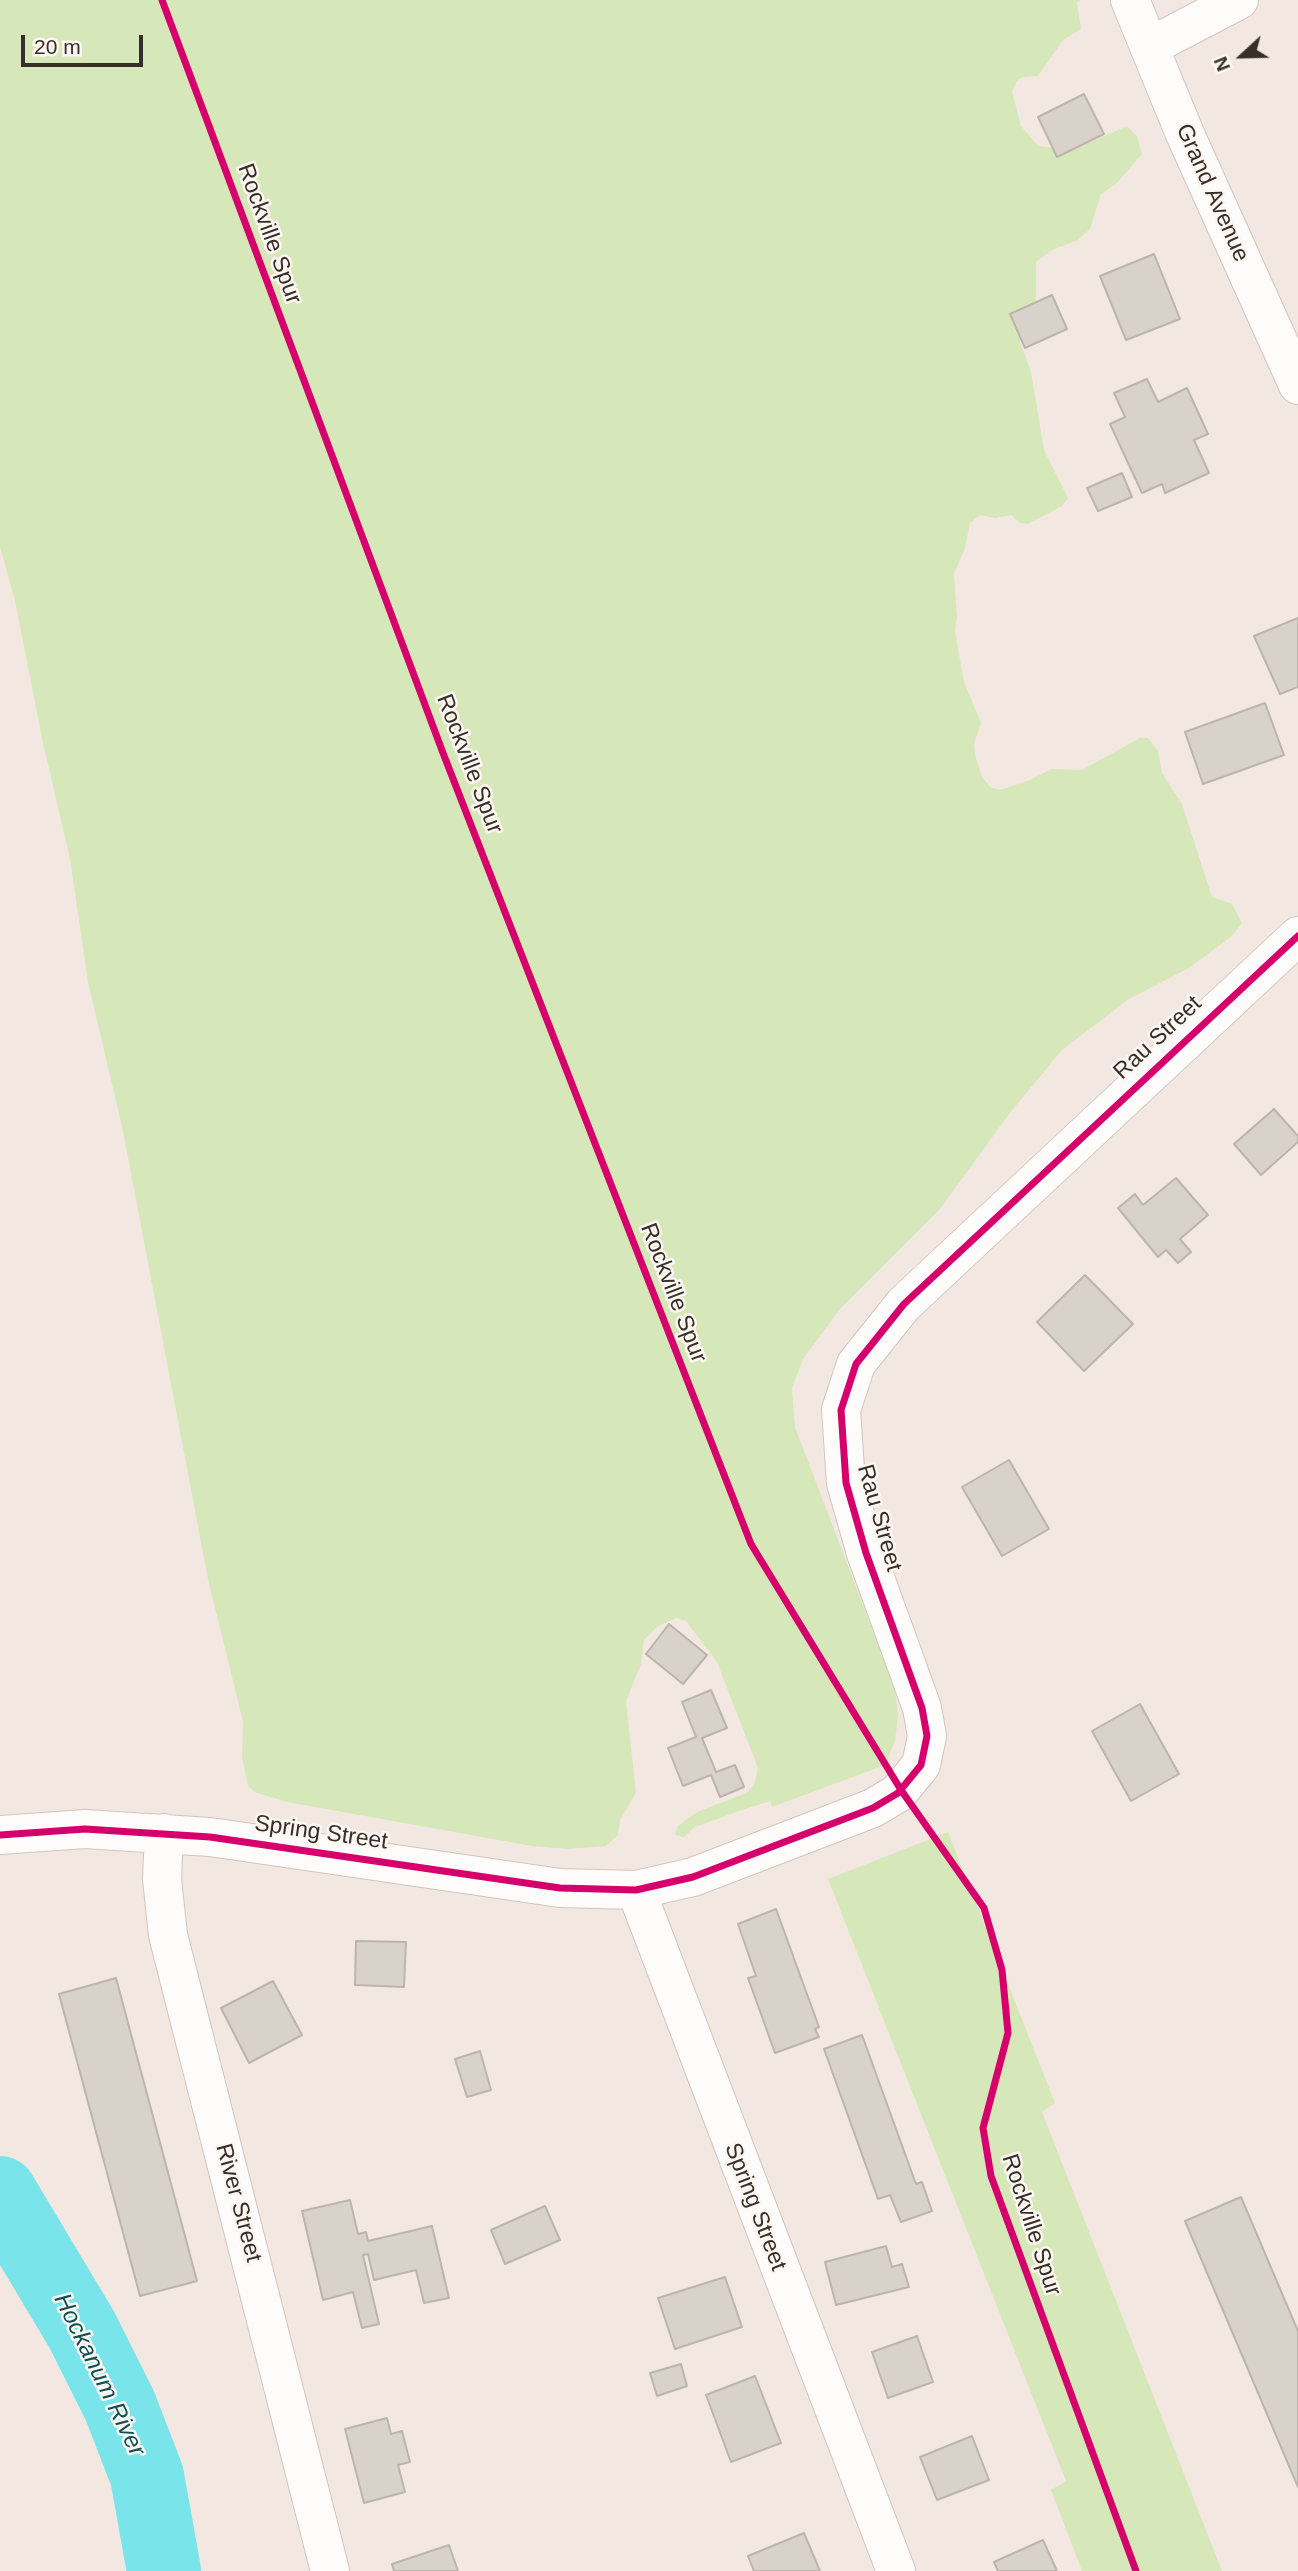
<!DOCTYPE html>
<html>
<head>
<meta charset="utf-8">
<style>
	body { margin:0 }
	#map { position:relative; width:1298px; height:2571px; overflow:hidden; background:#f3e8e1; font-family:Arial,sans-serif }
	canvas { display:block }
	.north { position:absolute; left:1207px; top:21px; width:70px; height:70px; -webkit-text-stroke:5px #fef6f1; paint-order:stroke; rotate:248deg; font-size:19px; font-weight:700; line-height:28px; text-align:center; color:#352e29 }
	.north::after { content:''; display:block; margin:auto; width:24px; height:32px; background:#352e29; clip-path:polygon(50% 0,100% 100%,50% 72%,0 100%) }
	.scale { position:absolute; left:21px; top:35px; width:122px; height:32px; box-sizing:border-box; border:4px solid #352e29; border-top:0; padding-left:9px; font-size:21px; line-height:24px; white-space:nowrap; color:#352e29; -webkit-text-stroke:5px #fef6f1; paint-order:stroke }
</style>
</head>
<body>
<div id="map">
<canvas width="1298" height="2571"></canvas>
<div class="north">N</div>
<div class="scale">20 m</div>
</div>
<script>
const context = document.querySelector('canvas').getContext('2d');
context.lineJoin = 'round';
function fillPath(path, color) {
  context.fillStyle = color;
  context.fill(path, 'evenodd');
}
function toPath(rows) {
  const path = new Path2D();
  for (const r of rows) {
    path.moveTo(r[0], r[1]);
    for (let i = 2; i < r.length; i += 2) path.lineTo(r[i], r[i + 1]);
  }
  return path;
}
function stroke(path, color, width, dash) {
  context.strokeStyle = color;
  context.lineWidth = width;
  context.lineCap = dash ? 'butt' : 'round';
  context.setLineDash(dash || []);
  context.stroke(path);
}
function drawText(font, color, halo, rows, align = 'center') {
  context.font = font + ' Arial,sans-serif';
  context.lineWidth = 5;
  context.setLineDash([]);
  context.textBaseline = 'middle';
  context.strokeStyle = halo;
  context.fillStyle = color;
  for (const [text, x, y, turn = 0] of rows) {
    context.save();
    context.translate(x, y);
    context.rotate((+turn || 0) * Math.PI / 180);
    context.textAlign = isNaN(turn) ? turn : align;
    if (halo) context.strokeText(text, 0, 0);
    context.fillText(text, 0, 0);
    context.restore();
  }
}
fillPath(toPath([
	[0,0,1080,0,1077,2,1081,29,1063,40,1038,76,1023,77,1017,81,1012,91,1021,126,1038,146,1073,150,1127,126,1137,136,1142,154,1117,183,1101,194,1090,229,1078,240,1052,250,1036,262,1036,313,1020,331,1020,342,1031,372,1044,450,1068,498,1062,506,1028,524,1020,523,1011,515,995,518,980,515,970,523,965,548,954,574,957,616,955,631,964,682,981,723,974,744,975,755,982,777,990,787,1000,790,1030,780,1051,769,1082,770,1140,738,1148,738,1158,751,1162,773,1182,804,1212,897,1232,904,1242,923,1232,936,1189,968,1129,999,1062,1050,1009,1114,940,1209,840,1309,803,1359,792,1388,795,1427,895,1689,898,1715,895,1741,885,1765,772,1807,770,1801,736,1812,695,1827,684,1837,675,1835,678,1826,697,1812,746,1793,754,1785,758,1768,717,1662,686,1621,676,1618,657,1627,644,1640,641,1664,626,1701,636,1793,620,1820,618,1835,606,1846,568,1849,532,1846,287,1802,254,1792,248,1786,242,1757,243,1722,208,1579,123,1131,88,982,70,859,43,743,15,601,0,547],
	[948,1832,1055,2103,1042,2112,1222,2571,1082,2571,1051,2490,1066,2481,828,1879]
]), '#d6e7ba');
stroke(toPath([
	[0,2193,82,2330,120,2406,147,2476,164,2571]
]), '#79e4e9', 74);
const building = toPath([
	[1084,94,1104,134,1057,157,1038,117,1084,94],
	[1154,254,1180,319,1126,340,1100,276,1154,254],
	[1052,295,1067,329,1025,348,1010,314,1052,295],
	[1147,379,1158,402,1187,388,1208,434,1194,440,1209,473,1165,493,1162,484,1142,493,1110,424,1125,417,1114,393,1147,379],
	[1122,473,1132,497,1098,511,1087,488,1122,473],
	[1298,618,1298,687,1280,694,1254,636,1298,618],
	[1265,703,1284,755,1203,784,1185,732,1265,703],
	[1274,1109,1298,1136,1298,1142,1261,1175,1234,1144,1274,1109],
	[1176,1178,1208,1215,1180,1239,1191,1252,1178,1263,1166,1250,1158,1257,1118,1208,1135,1194,1143,1205,1176,1178],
	[1085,1275,1133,1324,1084,1371,1037,1322,1085,1275],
	[1009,1460,1049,1529,1002,1556,962,1487,1009,1460],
	[669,1624,707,1655,683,1684,646,1654,669,1624],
	[711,1690,727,1728,702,1738,716,1772,735,1765,744,1787,720,1797,711,1775,683,1786,668,1748,696,1737,682,1702,711,1690],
	[1140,1704,1179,1774,1131,1801,1092,1731,1140,1704],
	[776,1909,819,2027,815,2029,819,2037,775,2053,748,1978,756,1976,738,1924,776,1909],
	[356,1941,406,1942,404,1987,355,1985,356,1941],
	[116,1978,197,2281,140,2296,59,1994,116,1978],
	[273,1981,302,2035,249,2063,221,2008,273,1981],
	[862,2035,916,2184,922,2182,932,2211,901,2222,890,2195,878,2199,824,2049,862,2035],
	[480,2051,491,2090,467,2097,455,2059,480,2051],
	[1241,2197,1298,2331,1298,2487,1185,2221,1241,2197],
	[350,2200,358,2234,366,2232,368,2241,432,2226,449,2298,424,2303,416,2270,374,2280,368,2254,363,2255,379,2324,362,2328,353,2292,323,2300,302,2211,350,2200],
	[545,2206,560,2240,505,2264,491,2230,545,2206],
	[886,2246,892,2267,902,2264,909,2287,836,2305,825,2262,886,2246],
	[725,2277,742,2327,675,2349,658,2298,725,2277],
	[917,2336,933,2382,888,2398,872,2352,917,2336],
	[681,2364,687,2386,657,2396,650,2373,681,2364],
	[755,2376,781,2443,731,2462,706,2395,755,2376],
	[387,2418,391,2434,402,2431,410,2462,398,2465,405,2492,364,2503,345,2429,387,2418],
	[972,2436,989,2480,937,2500,920,2457,972,2436],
	[804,2533,820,2571,754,2571,748,2556,804,2533],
	[1043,2540,1057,2571,998,2571,994,2562,1043,2540],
	[449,2545,458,2571,394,2571,392,2564,449,2545]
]);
fillPath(building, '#d9d2cb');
stroke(building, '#bbb5ae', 2);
const minor = toPath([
	[1130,0,1185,134,1298,385],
	[1149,47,1239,0],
	[164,1833,162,1879,168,1935,330,2571],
	[0,1835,85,1829,210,1837,560,1888,636,1890,693,1877,873,1808,898,1793,921,1765,927,1736,922,1708,866,1553,846,1483,841,1410,856,1364,904,1304,1298,936],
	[636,1890,896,2571]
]);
stroke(minor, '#cfc6c1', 40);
stroke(minor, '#fdfcfa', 38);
stroke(toPath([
	[162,0,443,753,751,1544,901,1790,984,1908,1002,1970,1008,2033,983,2128,991,2176,1136,2571],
	[0,1835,85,1829,210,1837,560,1888,636,1890,693,1877,873,1808,898,1793,921,1765,927,1736,922,1708,866,1553,846,1483,841,1410,856,1364,904,1304,1298,936]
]), '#d6006c', 7);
drawText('23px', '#352e29', '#fef6f1', [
	["Grand Avenue",1212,193,66],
	["Rockville Spur",269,234,70],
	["Rockville Spur",469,764,69],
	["Rau Street",1158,1038,-43],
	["Rockville Spur",673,1293,69],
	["Rau Street",879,1518,74],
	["Spring Street",321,1833,8],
	["River Street",238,2203,75],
	["Spring Street",755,2207,69],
	["Rockville Spur",1031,2225,72]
]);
drawText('italic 24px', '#0b5054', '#fef6f1', [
	["Hockanum River",99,2375,64]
]);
</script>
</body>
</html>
